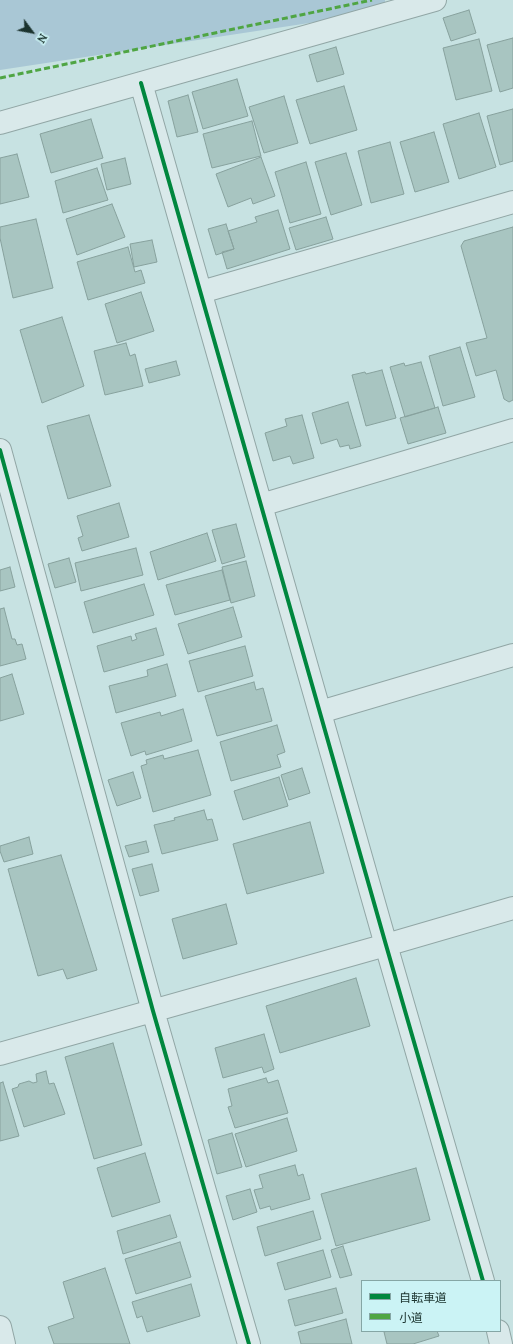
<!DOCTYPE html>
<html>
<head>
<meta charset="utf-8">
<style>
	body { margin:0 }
	#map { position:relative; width:513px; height:1344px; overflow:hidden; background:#c7e2e2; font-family:Lora,"Noto Sans JP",serif }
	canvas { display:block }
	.legend { position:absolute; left:361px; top:1280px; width:140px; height:52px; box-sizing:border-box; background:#cbf3f5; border:1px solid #85a6a5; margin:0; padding:5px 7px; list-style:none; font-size:12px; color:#1b332e }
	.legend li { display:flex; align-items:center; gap:8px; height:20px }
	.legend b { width:20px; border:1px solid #85a6a5 }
	.north { position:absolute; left:12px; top:12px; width:40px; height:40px; -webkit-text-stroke:3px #cbf3f5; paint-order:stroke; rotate:122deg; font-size:11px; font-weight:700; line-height:16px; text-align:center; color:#1b332e }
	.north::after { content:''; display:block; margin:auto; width:14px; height:18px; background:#1b332e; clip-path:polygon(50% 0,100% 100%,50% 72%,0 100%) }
</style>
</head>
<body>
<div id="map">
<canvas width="513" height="1344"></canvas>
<ul class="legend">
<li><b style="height:5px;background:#00873e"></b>自転車道</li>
<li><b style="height:5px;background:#4fa543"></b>小道</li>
</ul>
<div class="north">N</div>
</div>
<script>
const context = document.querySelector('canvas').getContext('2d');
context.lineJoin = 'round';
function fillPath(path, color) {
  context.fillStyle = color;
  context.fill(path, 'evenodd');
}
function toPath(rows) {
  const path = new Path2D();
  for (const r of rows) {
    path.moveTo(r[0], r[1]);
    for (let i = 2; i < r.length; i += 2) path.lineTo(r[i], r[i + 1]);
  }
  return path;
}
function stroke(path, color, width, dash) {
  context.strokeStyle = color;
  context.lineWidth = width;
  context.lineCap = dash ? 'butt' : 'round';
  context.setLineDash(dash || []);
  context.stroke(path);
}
fillPath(toPath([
	[0,0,385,0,385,3,375,13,0,70]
]), '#a9c7d5');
const building = toPath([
	[469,10,476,33,451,41,443,18,469,10],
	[513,38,513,88,500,92,487,45,513,38],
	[479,39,492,91,456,100,443,48,479,39],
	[336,47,344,74,317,82,309,55,336,47],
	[237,79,248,116,203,129,192,92,237,79],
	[344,86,357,130,310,144,296,100,344,86],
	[188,95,198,132,177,137,168,101,188,95],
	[284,96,298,143,264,153,249,107,284,96],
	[513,109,513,161,500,165,487,116,513,109],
	[479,113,496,167,459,179,443,124,479,113],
	[91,119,103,158,51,173,40,134,91,119],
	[252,121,261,156,212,168,203,134,252,121],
	[434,132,449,182,415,192,400,142,434,132],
	[390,142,404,194,371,203,358,151,390,142],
	[346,153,362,205,331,215,315,162,346,153],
	[17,154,29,197,0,204,0,158,17,154],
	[261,157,275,196,253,204,251,198,228,207,216,174,261,157],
	[125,158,131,184,107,190,101,164,125,158],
	[306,162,321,214,290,223,275,172,306,162],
	[97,168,108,200,63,213,55,181,97,168],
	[112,204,125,237,77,255,66,219,112,204],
	[278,210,290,249,227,269,222,252,234,249,228,231,257,222,255,217,278,210],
	[326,217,333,239,296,250,289,228,326,217],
	[36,219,53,288,13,298,0,238,0,227,36,219],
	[226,224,234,249,216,255,208,229,226,224],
	[513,227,513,400,509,402,504,399,496,370,476,376,466,343,487,338,461,246,464,241,513,227],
	[152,240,157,262,134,267,130,244,152,240],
	[128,247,135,272,141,270,145,283,88,300,77,262,128,247],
	[141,292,154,331,117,343,105,304,141,292],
	[62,317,84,386,42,403,20,330,62,317],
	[126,343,130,356,135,354,143,386,105,395,94,351,126,343],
	[460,347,475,397,443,406,429,356,460,347],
	[176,361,180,375,149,383,145,369,176,361],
	[421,362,435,408,405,417,390,367,404,363,405,366,421,362],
	[382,370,396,418,366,426,352,375,365,372,366,374,382,370],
	[348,402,361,446,350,449,349,445,340,447,337,439,321,444,312,413,348,402],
	[438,407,446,433,408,444,400,418,438,407],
	[89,415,111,486,68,499,47,426,89,415],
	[302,415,314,458,293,464,290,456,273,461,265,433,287,426,285,419,302,415],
	[119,503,129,537,82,551,78,538,83,536,77,516,119,503],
	[236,524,245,557,222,564,212,530,236,524],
	[207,533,216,561,158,580,150,552,207,533],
	[136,548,143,575,81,591,75,563,136,548],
	[69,558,76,582,55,588,48,564,69,558],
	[246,561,255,596,231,603,222,567,246,561],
	[10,567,15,587,0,591,0,570,10,567],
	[222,570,230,600,175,615,166,585,222,570],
	[144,584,154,615,93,633,84,602,144,584],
	[233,607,242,637,188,654,178,624,233,607],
	[4,608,12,639,15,639,17,645,22,644,26,659,0,666,0,609,4,608],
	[156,628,164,655,104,672,97,646,131,636,132,641,137,639,135,634,156,628],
	[245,646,253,676,198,692,189,661,245,646],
	[167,664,176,696,116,713,109,686,148,676,147,670,167,664],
	[12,674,24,714,0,721,0,678,12,674],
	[254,682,256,690,263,688,272,721,217,736,205,696,254,682],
	[183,709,192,741,146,755,145,751,131,756,121,723,160,712,161,716,183,709],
	[277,725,285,752,277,755,281,767,231,781,220,742,277,725],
	[198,750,211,795,153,812,141,766,147,764,146,760,163,755,164,759,198,750],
	[302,768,310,793,289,800,281,775,302,768],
	[133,772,141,798,117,806,108,780,133,772],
	[279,777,288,806,243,820,234,791,279,777],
	[204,810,207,820,212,819,218,840,162,854,154,825,175,820,174,818,204,810],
	[310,822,324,873,247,894,233,844,310,822],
	[29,837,33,854,4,862,0,851,0,846,29,837],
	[146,841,149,852,129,857,125,846,146,841],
	[61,855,97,970,67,979,63,969,38,976,8,869,61,855],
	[152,864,159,891,140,896,132,869,152,864],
	[226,904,237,944,183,959,172,919,226,904],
	[356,978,370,1026,280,1053,266,1006,356,978],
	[264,1034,274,1069,264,1073,262,1067,223,1078,215,1048,264,1034],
	[113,1043,142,1145,94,1159,65,1057,113,1043],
	[46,1071,49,1084,54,1083,65,1114,24,1127,12,1089,18,1087,19,1084,29,1081,33,1083,37,1082,36,1074,46,1071],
	[266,1078,268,1083,278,1080,288,1113,235,1128,228,1107,232,1106,228,1089,266,1078],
	[3,1082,19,1136,0,1141,0,1083,3,1082],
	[287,1118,297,1151,246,1167,235,1134,287,1118],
	[232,1133,242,1167,217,1174,208,1140,232,1133],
	[145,1153,160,1202,112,1217,97,1168,145,1153],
	[295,1165,298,1176,303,1174,310,1199,271,1210,270,1206,260,1209,254,1190,263,1188,259,1175,295,1165],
	[416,1168,430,1220,336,1246,321,1194,416,1168],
	[250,1189,257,1212,233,1220,226,1196,250,1189],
	[313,1211,321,1239,265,1256,257,1227,313,1211],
	[170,1215,177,1237,123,1254,117,1231,170,1215],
	[180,1242,191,1277,136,1294,125,1259,180,1242],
	[343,1246,352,1275,340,1278,331,1250,343,1246],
	[323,1250,331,1277,285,1290,277,1263,323,1250],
	[105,1268,130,1344,54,1344,48,1327,74,1318,63,1282,105,1268],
	[191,1284,200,1316,147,1332,142,1316,137,1318,132,1302,191,1284],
	[336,1288,343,1313,295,1326,288,1300,336,1288],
	[346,1319,352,1344,301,1344,298,1332,346,1319],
	[388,1331,437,1331,439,1336,413,1344,387,1344,384,1332,388,1331]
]);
fillPath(building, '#a8c5c1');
stroke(building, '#87a19d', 1);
const minor = toPath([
	[141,83,386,945,483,1281],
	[0,123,435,0],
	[201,292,513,202],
	[0,450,153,1011,249,1344],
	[261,505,513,430],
	[320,712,513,655],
	[0,1054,386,945,513,908],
	[0,1327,4,1344],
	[498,1331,501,1344]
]);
stroke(minor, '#91a6a5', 24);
stroke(minor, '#d9e9ea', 22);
stroke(toPath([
	[0,78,372,0]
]), '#4fa543', 3, [6, 3]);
stroke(toPath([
	[141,83,386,945,483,1281],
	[0,450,153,1011,249,1344]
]), '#00873e', 4);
</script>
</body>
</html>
